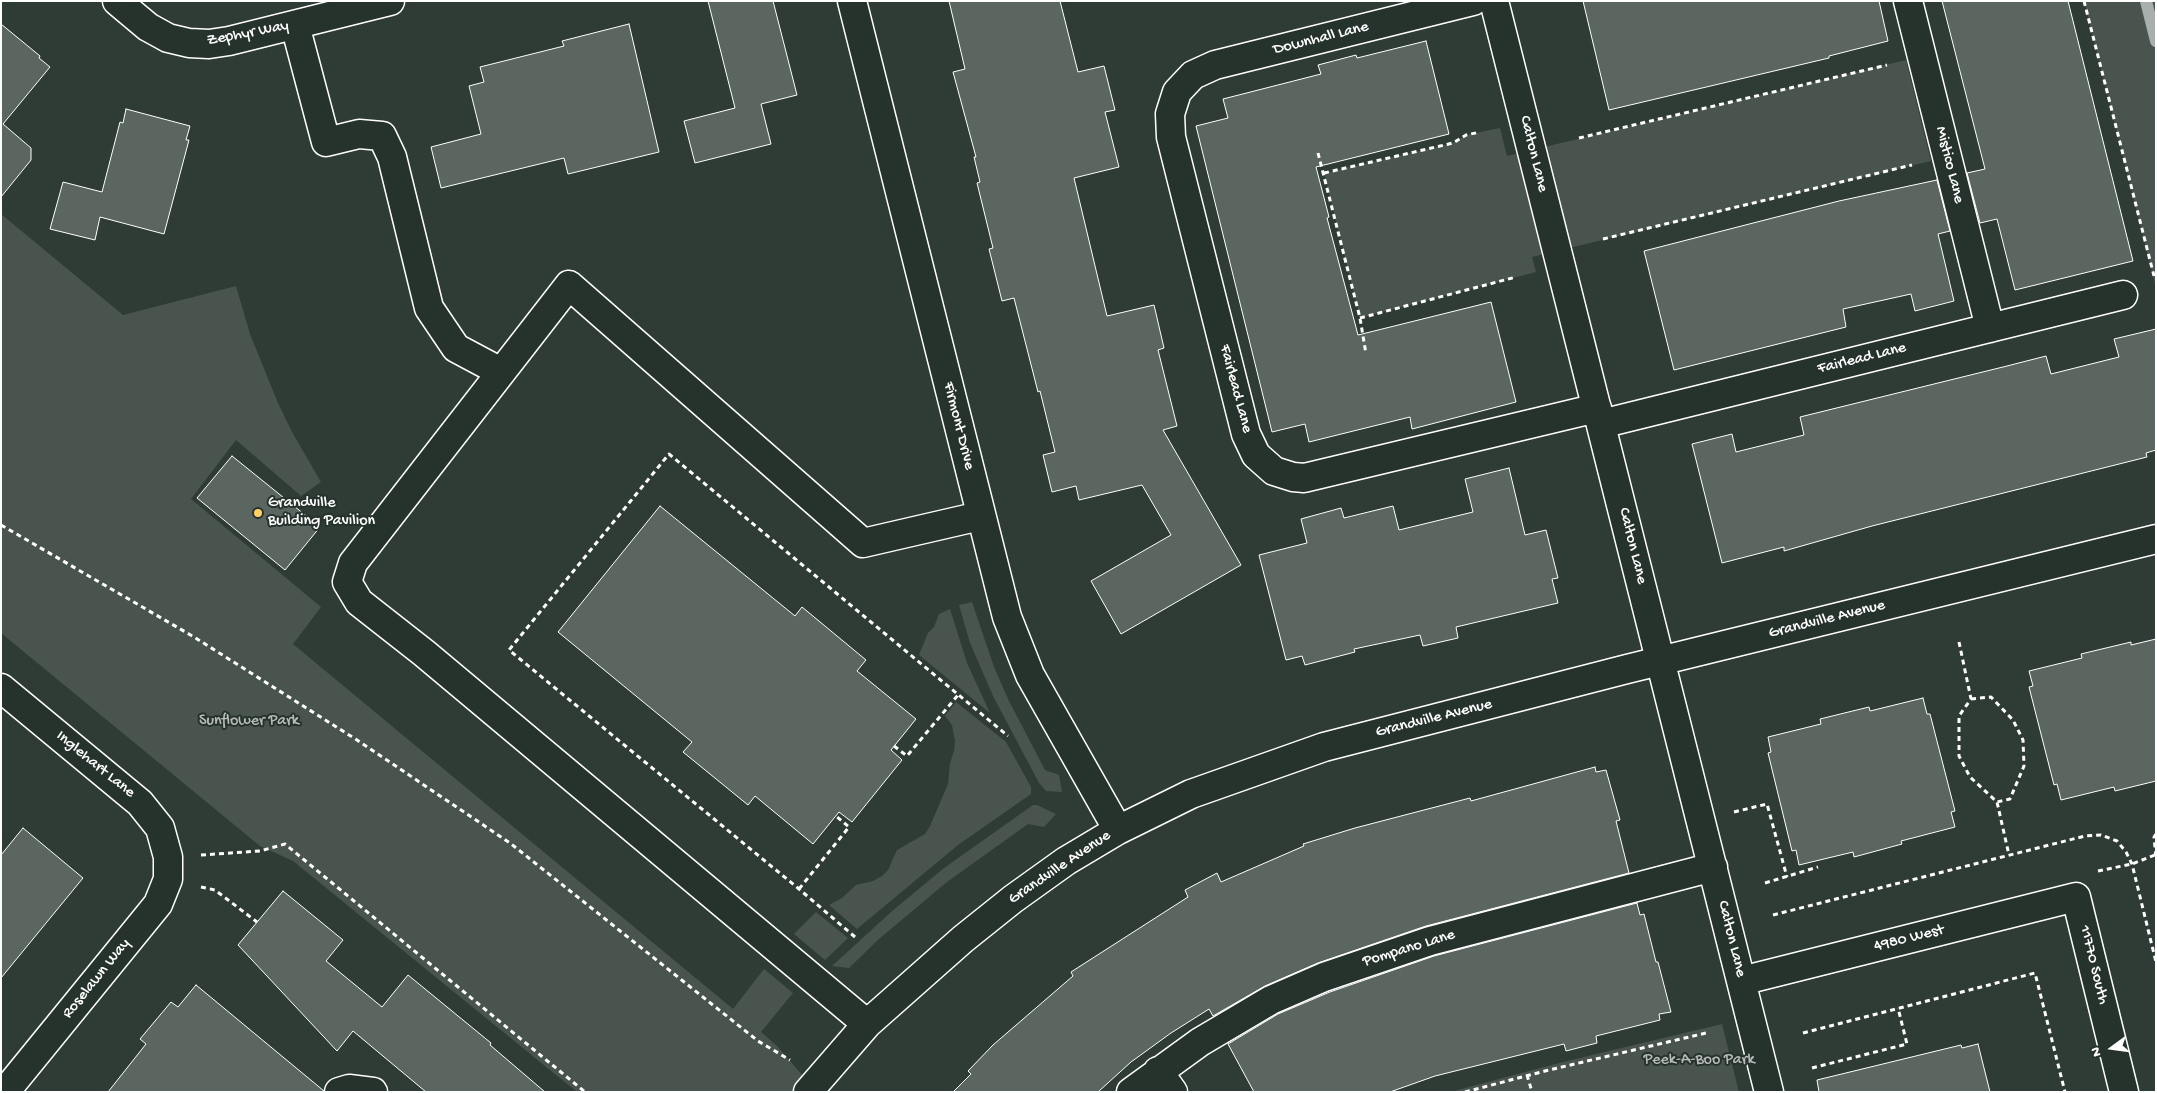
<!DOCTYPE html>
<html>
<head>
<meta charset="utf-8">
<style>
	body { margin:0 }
	#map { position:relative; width:2157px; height:1093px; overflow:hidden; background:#2f3b35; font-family:"Gochi Hand",sans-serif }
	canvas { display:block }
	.frame { position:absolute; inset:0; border:2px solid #fff; pointer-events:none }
	.north { position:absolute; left:2087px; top:1023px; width:50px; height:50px; -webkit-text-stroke:4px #26332d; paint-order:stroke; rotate:256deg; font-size:14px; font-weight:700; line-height:20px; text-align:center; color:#fff }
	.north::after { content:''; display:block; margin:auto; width:18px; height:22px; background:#fff; clip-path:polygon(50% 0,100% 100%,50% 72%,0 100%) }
</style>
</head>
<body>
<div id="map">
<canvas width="2157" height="1093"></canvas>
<div class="frame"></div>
<div class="north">N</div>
</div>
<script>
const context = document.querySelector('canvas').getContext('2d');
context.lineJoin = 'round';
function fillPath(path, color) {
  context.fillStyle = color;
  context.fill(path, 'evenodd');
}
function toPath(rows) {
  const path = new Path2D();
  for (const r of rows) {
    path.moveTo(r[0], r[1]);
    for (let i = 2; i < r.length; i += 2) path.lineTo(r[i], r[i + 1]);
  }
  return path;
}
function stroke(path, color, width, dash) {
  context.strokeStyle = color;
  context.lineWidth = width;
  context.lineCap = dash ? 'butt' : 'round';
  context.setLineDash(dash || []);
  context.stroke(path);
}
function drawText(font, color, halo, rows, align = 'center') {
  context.font = font + ' "Gochi Hand",sans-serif';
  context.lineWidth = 4;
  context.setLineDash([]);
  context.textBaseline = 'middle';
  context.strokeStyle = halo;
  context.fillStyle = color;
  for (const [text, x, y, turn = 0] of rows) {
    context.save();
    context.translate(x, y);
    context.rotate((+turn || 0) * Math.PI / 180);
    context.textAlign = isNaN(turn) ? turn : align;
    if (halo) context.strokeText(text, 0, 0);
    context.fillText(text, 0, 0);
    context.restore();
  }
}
fillPath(toPath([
	[2084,1,2156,1,2156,288],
	[1906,60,1931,161,1532,257,1536,272,1360,318,1324,173,1453,143,1466,135,1500,128,1507,156],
	[1,214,123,315,236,286,250,334,278,403,292,432,321,482,301,496,236,440,191,499,321,607,293,644,733,1009,764,969,793,993,761,1032,777,1046,817,1092,577,1092,293,861,260,846,1,633],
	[972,602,994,667,1009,701,1045,770,1059,775,1062,792,1046,791,1039,783,993,696,970,643,959,605],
	[950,609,967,663,990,713,919,655,928,633,934,627,939,614],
	[956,702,1006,742,1031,787,1031,794,958,845,857,929,829,905,842,898,856,885,873,881,882,876,888,870,897,850,925,834,930,826,948,784,950,763,954,751,955,741,952,725,945,716],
	[1033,805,1037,805,1056,814,1044,827,1028,824,947,882,879,939,849,968,832,966,891,912,944,868],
	[816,912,848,938,825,960,794,934],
	[1722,1024,1739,1092,1450,1092,1563,1062]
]), '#4a544f');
stroke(toPath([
	[2146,1,2156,41]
]), '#a9afac', 12);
const building = toPath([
	[708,1,773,1,797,95,761,104,771,144,695,163,684,121,735,108,708,1],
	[949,1,1060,1,1078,72,1104,66,1115,110,1105,112,1119,167,1074,178,1107,316,1154,305,1164,348,1158,350,1177,426,1163,430,1241,565,1121,634,1091,581,1171,535,1142,485,1079,500,1076,486,1052,492,1043,455,1055,452,1040,391,1038,392,1014,298,1002,301,989,249,993,248,977,183,980,182,974,157,976,157,953,72,965,69,949,1],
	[1583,1,1879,1,1888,41,1829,56,1829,58,1609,110,1583,1],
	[1942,1,2068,1,2133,261,2015,290,1997,219,1980,223,1967,173,1985,169,1942,1],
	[1,24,40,56,39,58,50,67,3,124,31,148,31,160,1,197,1,24],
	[629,24,659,152,568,174,564,158,441,188,431,147,481,134,469,86,484,82,480,67,564,46,562,41,629,24],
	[1426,41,1449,134,1316,167,1329,217,1327,218,1358,335,1491,302,1516,402,1412,429,1410,417,1309,442,1305,424,1272,432,1196,126,1228,118,1223,99,1321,74,1318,65,1356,55,1357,58,1426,41],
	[126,109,190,126,186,140,189,140,164,234,100,217,95,240,50,229,63,182,102,192,120,122,123,123,126,109],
	[1937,180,1950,231,1938,234,1954,301,1915,311,1911,294,1843,309,1846,327,1674,370,1644,251,1839,201,1937,180],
	[2156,329,2156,450,2146,453,2147,457,1872,526,1784,551,1784,547,1722,563,1692,444,1732,434,1736,452,1804,435,1800,417,2007,366,2046,356,2051,374,2119,357,2114,339,2156,329],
	[232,456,320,527,285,570,197,498,232,456],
	[1509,468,1525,535,1546,530,1558,578,1552,579,1558,603,1456,627,1458,638,1423,646,1420,635,1354,649,1355,652,1305,665,1302,656,1286,660,1259,555,1307,543,1301,519,1341,508,1344,518,1393,506,1399,530,1473,512,1465,479,1509,468],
	[660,506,795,616,802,607,866,660,857,671,916,719,891,750,902,760,852,822,839,812,813,844,755,796,748,805,683,752,692,742,558,632,660,506],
	[2156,639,2156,781,2115,791,2114,787,2061,800,2057,784,2054,785,2042,738,2029,687,2033,686,2029,671,2082,658,2081,654,2131,642,2131,645,2156,639],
	[1923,698,1927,714,1930,714,1955,811,1951,812,1955,827,1901,841,1902,844,1854,857,1853,852,1799,865,1796,850,1792,851,1768,753,1771,752,1768,737,1821,724,1820,719,1869,707,1870,711,1923,698],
	[1595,767,1596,772,1606,770,1620,820,1616,821,1629,873,1426,926,1318,963,1265,986,1213,1016,1209,1009,1171,1033,1131,1062,1098,1092,953,1092,971,1074,968,1071,993,1045,1073,976,1071,972,1188,897,1185,890,1217,873,1221,882,1304,846,1303,844,1355,828,1470,798,1471,801,1595,767],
	[23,828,83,878,1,978,1,855,23,828],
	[283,891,343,940,326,961,382,1007,408,975,491,1043,490,1045,545,1092,426,1092,353,1031,337,1051,238,945,283,891],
	[1637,903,1640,915,1644,914,1656,962,1658,962,1671,1012,1659,1014,1660,1020,1596,1036,1597,1043,1566,1051,1564,1044,1435,1076,1390,1092,1254,1092,1228,1044,1278,1014,1330,992,1434,956,1637,903],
	[196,985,324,1091,324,1092,108,1092,146,1044,140,1039,171,1002,178,1007,196,985],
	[1978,1044,1990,1092,1819,1092,1817,1080,1961,1045,1962,1048,1978,1044]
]);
fillPath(building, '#5b6661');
stroke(building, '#fff', 1);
const minor = toPath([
	[117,1,148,27,168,38,189,43,209,44,229,41,390,1],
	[852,1,1007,617,1030,675,1118,830],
	[1473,1,1215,65,1193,75,1177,92,1170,114,1171,137,1246,434,1256,455,1274,471,1293,477,1304,478,1597,408],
	[1494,1,1769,1092],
	[1908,1,1990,328],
	[295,25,326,142,359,134,382,136,392,157,429,308,456,348,501,372],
	[1601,424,2123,295],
	[1,688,140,803,160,828,168,857,168,879,158,904,5,1092],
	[1741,981,2076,897,2124,1092],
	[867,1024,424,653,359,602,347,582,353,563,569,285,863,543,980,516],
	[1158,1071,1173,1092],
	[339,1092,349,1089,373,1092],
	[808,1092,867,1024,963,939,1013,899,1066,861,1118,830,1191,794,1324,747,1627,669,2156,539],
	[1131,1092,1200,1042,1271,1000,1324,977,1430,941,1713,867]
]);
stroke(minor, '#fff', 31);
stroke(toPath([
	[2084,1,2154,276],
	[1579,138,1887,65],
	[1318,153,1360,318,1366,354],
	[1324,173,1453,143,1466,135,1480,132],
	[1603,239,1912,165],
	[1360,318,1516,277],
	[1,525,194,637,357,740,510,843,758,1041,790,1060],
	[1959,642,1971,699,1959,716,1959,756,1970,777,1997,802,2009,855],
	[1971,699,1991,697,2013,720,2023,740,2024,766,2010,799,1997,802],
	[894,746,907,756,958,695],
	[1734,812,1767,804,1787,877],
	[2156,834,2154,837,2156,858],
	[201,855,260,851,285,844,585,1092],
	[2098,871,2132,864,2155,855],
	[1765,883,1818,867],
	[201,887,215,890,257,922],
	[799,889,849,827,836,816],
	[1773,915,2085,836,2101,835,2117,841,2126,852,2132,864,2156,962],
	[855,937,799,889,509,650,669,454,1008,736],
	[1803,1033,2035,973,2065,1092],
	[1812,1068,1907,1044,1898,1008],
	[1527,1075,1532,1092],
	[1465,1092,1545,1071,1706,1033]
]), '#fff', 3, [5, 4]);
stroke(minor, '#26332d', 28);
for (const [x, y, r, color] of [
	[258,513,5,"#ffd166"]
]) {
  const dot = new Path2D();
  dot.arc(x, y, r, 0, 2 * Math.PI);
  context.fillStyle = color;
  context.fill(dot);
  stroke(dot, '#26332d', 2);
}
drawText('16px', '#fff', '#26332d', [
	["Zephyr Way",248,34,-11],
	["Downhall Lane",1321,39,-14],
	["Calton Lane",1533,154,76],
	["Mistico Lane",1949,165,76],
	["Fairlead Lane",1862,359,-14],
	["Fairlead Lane",1235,389,75],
	["Firmont Drive",958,426,76],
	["Calton Lane",1632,546,76],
	["Grandville Avenue",1827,620,-14],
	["Grandville Avenue",1434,719,-14],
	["Inglehart Lane",95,765,39],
	["Grandville Avenue",1060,868,-34],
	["Calton Lane",1731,939,76],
	["4980 West",1909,939,-14],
	["Pompano Lane",1409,949,-17],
	["11770 South",2093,965,76],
	["Roselawn Way",97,979,-51]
]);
drawText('16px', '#fff', '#26332d', [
	["Grandville",268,504],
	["Building Pavilion",268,522]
], 'left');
drawText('16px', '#b7bbb9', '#26332d', [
	["Sunflower Park",249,722],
	["Peek-A-Boo Park",1699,1061]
]);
</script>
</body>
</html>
